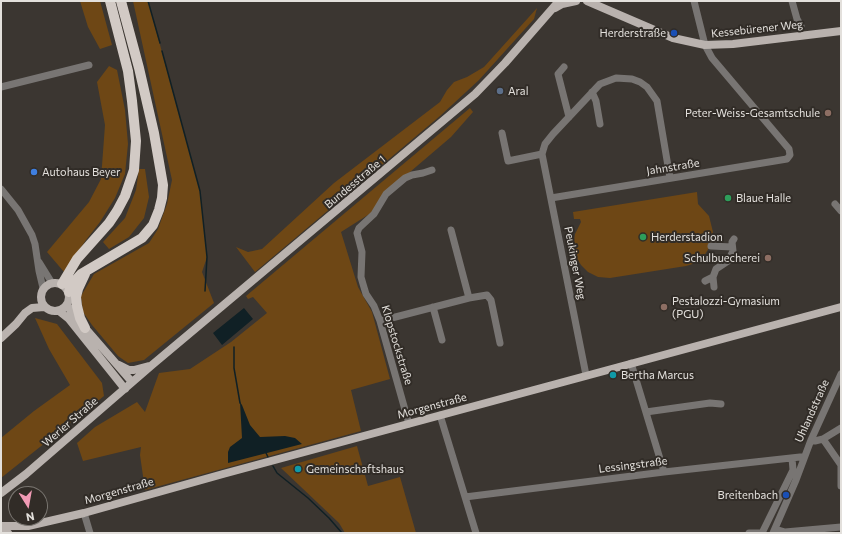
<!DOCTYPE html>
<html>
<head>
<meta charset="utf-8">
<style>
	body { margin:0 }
	#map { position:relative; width:842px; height:534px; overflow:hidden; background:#3b3631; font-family:Commissioner,sans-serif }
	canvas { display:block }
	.frame { position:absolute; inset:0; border:2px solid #e3e0dc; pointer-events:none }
	.north { position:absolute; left:8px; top:486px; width:40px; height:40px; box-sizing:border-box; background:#312c27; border:1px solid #78746f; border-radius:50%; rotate:169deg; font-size:11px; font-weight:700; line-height:16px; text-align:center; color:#e3e0dc }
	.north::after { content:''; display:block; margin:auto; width:14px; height:18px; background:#f09ab4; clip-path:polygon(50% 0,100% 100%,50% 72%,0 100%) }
</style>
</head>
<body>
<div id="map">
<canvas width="842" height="534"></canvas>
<div class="frame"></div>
<div class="north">N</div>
</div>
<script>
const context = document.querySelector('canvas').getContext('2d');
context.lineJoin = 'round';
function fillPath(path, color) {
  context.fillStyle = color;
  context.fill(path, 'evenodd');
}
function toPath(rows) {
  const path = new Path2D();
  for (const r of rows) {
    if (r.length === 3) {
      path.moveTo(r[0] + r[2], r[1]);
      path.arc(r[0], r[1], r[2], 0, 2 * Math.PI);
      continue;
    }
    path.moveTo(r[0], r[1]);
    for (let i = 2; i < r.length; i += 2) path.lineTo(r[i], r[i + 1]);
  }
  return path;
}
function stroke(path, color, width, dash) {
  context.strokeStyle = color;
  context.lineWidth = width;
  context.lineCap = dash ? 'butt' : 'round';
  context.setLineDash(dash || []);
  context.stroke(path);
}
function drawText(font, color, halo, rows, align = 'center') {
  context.font = font + ' Commissioner,sans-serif';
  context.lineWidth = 4;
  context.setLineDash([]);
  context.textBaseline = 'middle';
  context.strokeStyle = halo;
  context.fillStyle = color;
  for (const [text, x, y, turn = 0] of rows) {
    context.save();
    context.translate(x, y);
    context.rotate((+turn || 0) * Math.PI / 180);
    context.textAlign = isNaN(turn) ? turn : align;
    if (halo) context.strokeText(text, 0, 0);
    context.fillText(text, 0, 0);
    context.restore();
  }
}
fillPath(toPath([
	[80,1,100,1,112,45,100,49,88,27],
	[133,1,148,1,200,191,207,257,202,272,214,303,144,360,128,363,118,356,92,325,83,312,81,296,94,274,149,243,158,229,167,204,172,180],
	[537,8,534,19,479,80,440,116,255,272,236,247,248,252,262,249,334,183,440,102,447,90,454,82,467,77,484,67],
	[109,66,117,70,125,110,128,144,125,174,115,198,100,222,86,240,64,272,47,252,89,202,101,179,105,125,97,82],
	[470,108,473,112,451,137,410,172,371,213,341,232,358,287,372,312,390,379,351,390,361,431,145,490,140,455,141,447,83,461,77,443,95,427,137,402,145,412,159,373,190,369,231,342,267,313,253,297,248,299,246,296],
	[139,169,145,169,149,197,144,218,129,237,109,249,103,242,125,218,136,190],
	[697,192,698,204,709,216,713,232,709,248,704,256,696,263,686,266,610,278,598,277,588,272,581,265,576,257,574,241,575,234,581,222,580,219,574,219,573,212],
	[35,318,57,324,102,383,104,396,1,478,1,438,34,411,70,385,49,349],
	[357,446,368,486,400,477,416,533,345,533,339,523,281,468]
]), '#6e4715');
fillPath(toPath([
	[244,308,253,319,222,345,213,333],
	[240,402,242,405,250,425,260,437,285,436,295,438,302,444,228,463,228,452,230,447,242,438]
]), '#102025');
stroke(toPath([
	[148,1,160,43],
	[162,51,200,191,207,257,205,291],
	[234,347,234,368,240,403],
	[265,451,268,457],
	[273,466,277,473,308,498,329,518,342,533]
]), '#102025', 1.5);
stroke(toPath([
	[792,1,797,19,801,26],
	[564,67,558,74,569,117],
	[1,87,89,65],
	[592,92,596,101,600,124],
	[502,133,508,161,542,154],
	[1,189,18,210,32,235,35,244,39,271,43,288],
	[551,198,787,159,790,155,789,149,712,58,705,45,694,1],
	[835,204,841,211],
	[451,230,469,298],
	[711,246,732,247],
	[39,262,52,283],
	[713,277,714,287],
	[705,281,713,277,716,269,728,261,733,251,732,242,734,239],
	[433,307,442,340],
	[380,321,469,298,487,295,491,300,500,343],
	[631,363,664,472],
	[586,375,542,154,545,144,553,134,600,84,616,78,632,79,640,82,647,87,657,101,670,178],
	[646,412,710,403,721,404],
	[440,415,476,533],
	[409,424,380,321,374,306,366,294,363,284,361,277,362,252,357,233,359,228,374,214,386,194,405,178,412,175,423,173,432,170],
	[823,439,841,465],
	[811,440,815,441,823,439,841,428],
	[841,465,841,486],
	[465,497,664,472,800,457,804,457],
	[84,513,90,533],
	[775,529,785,532,841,527],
	[749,533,763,533],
	[762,533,793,470,792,458],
	[773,533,796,480,811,440,841,374]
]), '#787573', 7);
stroke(toPath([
	[587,1,673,38,705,45,733,44,841,31],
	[555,8,562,4,576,1],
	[55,297,14],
	[67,305,73,314,132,382],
	[59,311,69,319,125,389],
	[1,338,16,324,25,313,32,308,44,307],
	[119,365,129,370,134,370,149,366],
	[1,493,26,474,152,365,475,94,505,63,559,1],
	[1,526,28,526,84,513,223,474,841,307],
	[1,529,8,533]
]), '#b9b2ae', 8);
stroke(toPath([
	[85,274,78,289,76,297,77,306,80,318,85,328],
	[62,284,77,259,109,223,117,211,125,196,134,170,136,141,132,101,128,71,110,1],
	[69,292,71,285,81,274,142,238,153,225,159,210,162,198,163,185,154,133,139,68,121,1]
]), '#d2cac5', 10);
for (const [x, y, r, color] of [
	[674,33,4,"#1a4fb4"],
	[500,91,4,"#5c6f8a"],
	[828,113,4,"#8d6e63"],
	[34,172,4,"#3f7fe0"],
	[728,198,4,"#2e9e5b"],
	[643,237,4,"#2e9e5b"],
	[768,258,4,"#8d6e63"],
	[664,307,4,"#8d6e63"],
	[613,375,4,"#0f9aa8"],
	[298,469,4,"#0f9aa8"],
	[786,495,4,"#1a4fb4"]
]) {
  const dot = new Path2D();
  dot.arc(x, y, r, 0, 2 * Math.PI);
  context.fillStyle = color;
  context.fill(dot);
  stroke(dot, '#312c27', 1.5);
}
drawText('11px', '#e3e0dc', '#312c27', [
	["Kessebürener Weg",757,29,-6],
	["Jahnstraße",673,167,-9],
	["Bundesstraße 1",355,182,-40],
	["Peukinger Weg",575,263,79],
	["Klopstockstraße",397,345,73],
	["Morgenstraße",432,406,-15],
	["Uhlandstraße",812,411,-66],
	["Werler Straße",70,422,-41],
	["Lessingstraße",633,465,-7],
	["Morgenstraße",119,491,-16]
]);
drawText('11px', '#e3e0dc', '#312c27', [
	["Herderstraße",666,33,"right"],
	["Aral",508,91],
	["Peter-Weiss-Gesamtschule",820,113,"right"],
	["Autohaus Beyer",42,172],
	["Blaue Halle",736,198],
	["Herderstadion",651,237],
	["Schulbuecherei",760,258,"right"],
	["Pestalozzi-Gymasium",672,301],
	["(PGU)",672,314],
	["Bertha Marcus",621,375],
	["Gemeinschaftshaus",306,469],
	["Breitenbach",778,495,"right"]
], 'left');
</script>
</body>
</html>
